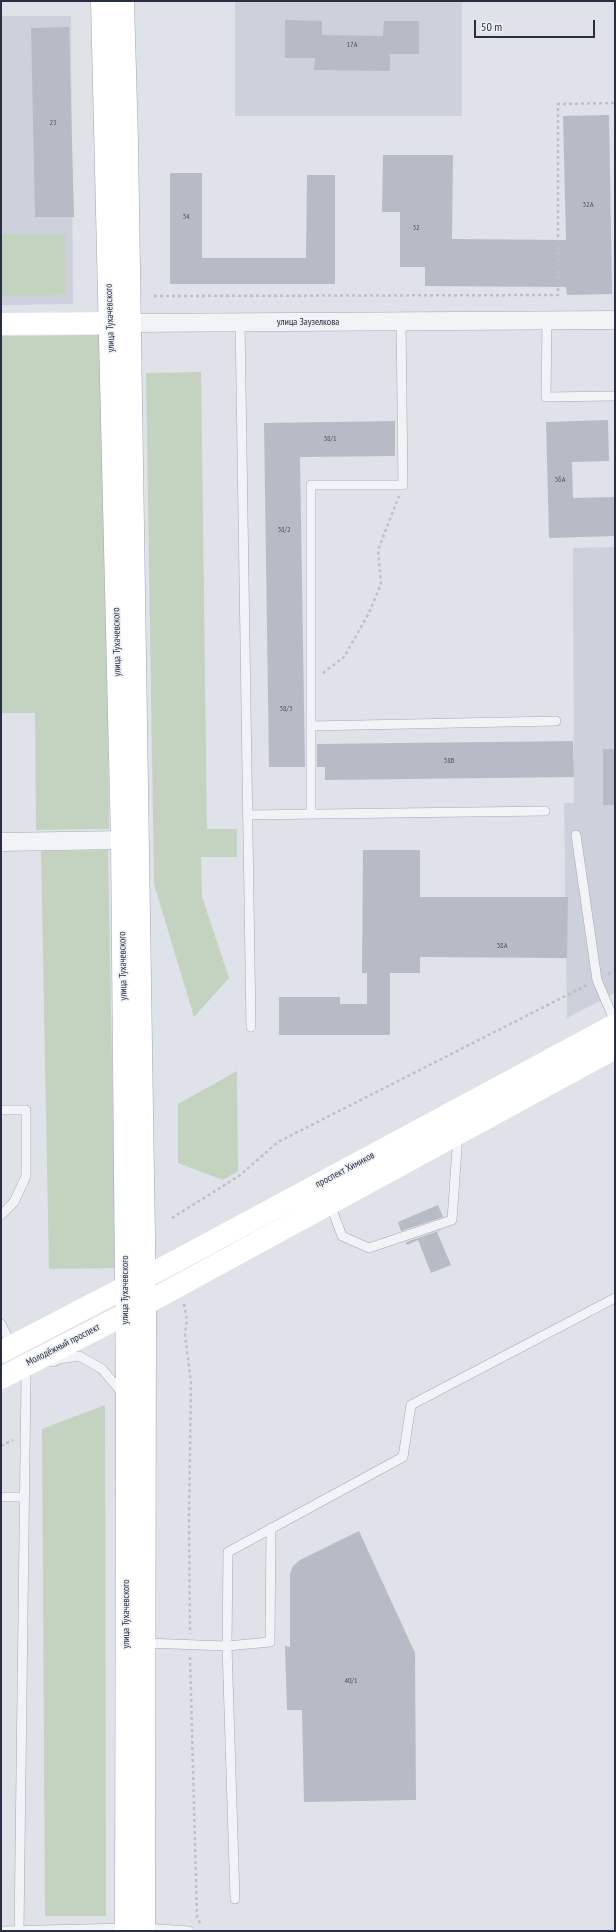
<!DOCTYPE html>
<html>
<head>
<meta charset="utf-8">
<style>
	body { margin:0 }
	#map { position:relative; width:616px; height:1932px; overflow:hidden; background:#dfe2e9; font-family:"PT Sans Narrow",sans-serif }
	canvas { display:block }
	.frame { position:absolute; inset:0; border:2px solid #272f40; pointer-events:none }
	.scale { position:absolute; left:474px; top:20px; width:121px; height:18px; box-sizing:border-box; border:2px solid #272f40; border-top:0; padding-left:5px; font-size:12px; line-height:14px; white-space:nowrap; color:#272f40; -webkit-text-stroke:3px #eef1f6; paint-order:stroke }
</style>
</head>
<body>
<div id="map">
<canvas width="616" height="1932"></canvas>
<div class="frame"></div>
<div class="scale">50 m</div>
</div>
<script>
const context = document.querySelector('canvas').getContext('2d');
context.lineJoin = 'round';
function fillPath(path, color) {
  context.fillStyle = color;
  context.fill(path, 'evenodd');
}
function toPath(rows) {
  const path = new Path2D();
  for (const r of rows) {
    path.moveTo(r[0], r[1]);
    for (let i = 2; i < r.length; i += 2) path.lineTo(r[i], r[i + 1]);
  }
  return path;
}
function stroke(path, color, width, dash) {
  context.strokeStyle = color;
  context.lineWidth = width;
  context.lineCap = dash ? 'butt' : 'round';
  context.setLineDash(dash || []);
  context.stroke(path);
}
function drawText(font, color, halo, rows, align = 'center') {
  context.font = font + ' "PT Sans Narrow",sans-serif';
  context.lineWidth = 3;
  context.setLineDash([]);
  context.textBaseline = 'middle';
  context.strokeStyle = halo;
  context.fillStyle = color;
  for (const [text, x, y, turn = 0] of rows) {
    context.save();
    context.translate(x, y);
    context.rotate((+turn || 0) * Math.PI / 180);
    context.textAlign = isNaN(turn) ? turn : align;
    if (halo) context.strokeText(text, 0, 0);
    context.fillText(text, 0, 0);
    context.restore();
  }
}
fillPath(toPath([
	[235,1,462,1,462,116,235,116],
	[1,16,71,16,73,304,1,305],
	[615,547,615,993,567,1018,564,803,574,803,573,548]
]), '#cdd1db');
fillPath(toPath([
	[1,234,65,234,66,295,1,296],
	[105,335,109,829,36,830,35,713,1,713,1,336],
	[201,372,207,829,237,829,237,857,201,857,202,897,229,978,194,1017,154,884,146,373],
	[108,850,116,1268,49,1269,41,851],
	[237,1071,238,1171,223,1180,178,1163,178,1104],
	[105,1405,106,1916,45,1916,42,1429]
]), '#c3d3bf');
fillPath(toPath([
	[285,20,322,21,322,35,383,36,384,21,419,21,419,54,390,54,390,71,314,70,315,58,285,58],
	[69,27,74,217,35,217,31,28],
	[609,115,612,294,567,295,566,287,425,286,425,267,400,267,400,212,382,212,383,155,453,155,452,239,566,240,563,116],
	[170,173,202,173,202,258,306,258,307,175,335,175,335,284,170,284],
	[608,420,609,461,572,462,573,498,615,497,615,536,549,538,546,422],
	[395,421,395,456,300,457,305,767,269,767,264,423],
	[573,741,574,777,325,780,325,767,317,767,317,744],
	[603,749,615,749,615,805,603,805],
	[363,850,420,850,420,897,568,897,567,958,420,957,420,973,390,973,390,1035,279,1035,279,997,340,997,340,1004,367,1004,367,973,362,973],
	[438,1205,443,1217,401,1231,398,1222],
	[444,1229,437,1232,451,1265,431,1273,418,1240,407,1245,406,1242],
	[359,1531,415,1653,416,1800,304,1802,302,1710,287,1710,285,1646,290,1647,290,1574,293,1566,300,1560]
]), '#b6bbc6');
const lane = toPath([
	[547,320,546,397,615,396],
	[401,321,403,485,311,485,311,726,556,721],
	[240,322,251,1027],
	[311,814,311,726],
	[247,815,545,811],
	[576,835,597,980,615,1022],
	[1,1110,26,1110,26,1176,14,1202,1,1215],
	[330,1204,342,1236,369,1248,452,1220,458,1134],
	[1,1324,12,1346],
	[53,1362,59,1359,79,1356,102,1369,124,1395],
	[1,1497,24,1497],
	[145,1643,227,1646,228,1552,403,1457,411,1405,615,1298],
	[235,1899,227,1646,270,1642,271,1528],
	[144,1928,189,1931],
	[1,1931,126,1928],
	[19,1931,26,1377]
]);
const street = toPath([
	[129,323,615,320],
	[1,842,122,840]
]);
const primary = toPath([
	[102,1,122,840,127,1398,126,1931],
	[123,1,127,141,145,1304,144,1931]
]);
stroke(lane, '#a4a9b3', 10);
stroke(street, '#a4a9b3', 19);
stroke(primary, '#9ea5b5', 23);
stroke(toPath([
	[154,296,558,295,558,104,615,103],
	[323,673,344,657,369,613,381,584,378,550,399,496],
	[608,974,615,971],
	[172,1218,239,1176,278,1142,587,985],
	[184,1304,187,1320,185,1334,191,1383,189,1519,190,1634],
	[1,1446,13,1440],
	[190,1657,197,1917,200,1923]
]), '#bdc0c7', 2.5, [3, 3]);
stroke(lane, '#f2f3f7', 9);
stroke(street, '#f2f3f7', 18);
stroke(toPath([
	[1,324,128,323],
	[1,1352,178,1260,615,1025],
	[1,1378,145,1304,615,1048]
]), '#fff', 22);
stroke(primary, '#fff', 22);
drawText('8px', '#4b5262', null, [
	["17А",352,45],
	["23",53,123],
	["32А",588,205],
	["34",186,217],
	["32",416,228],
	["38/1",330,439],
	["36А",560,480],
	["38/2",284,530],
	["38/3",286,709],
	["38Б",449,761],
	["38А",502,946],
	["40/1",351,1681]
]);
drawText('10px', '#272f40', '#eef1f6', [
	["улица Тухачевского",110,318,-92],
	["улица Заузелкова",308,322],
	["улица Тухачевского",117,642,-91],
	["улица Тухачевского",123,966,-91],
	["проспект Химиков",345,1170,-28],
	["улица Тухачевского",125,1290,-90],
	["Молодёжный проспект",63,1345,-27],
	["улица Тухачевского",126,1614,-90]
]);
</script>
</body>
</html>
